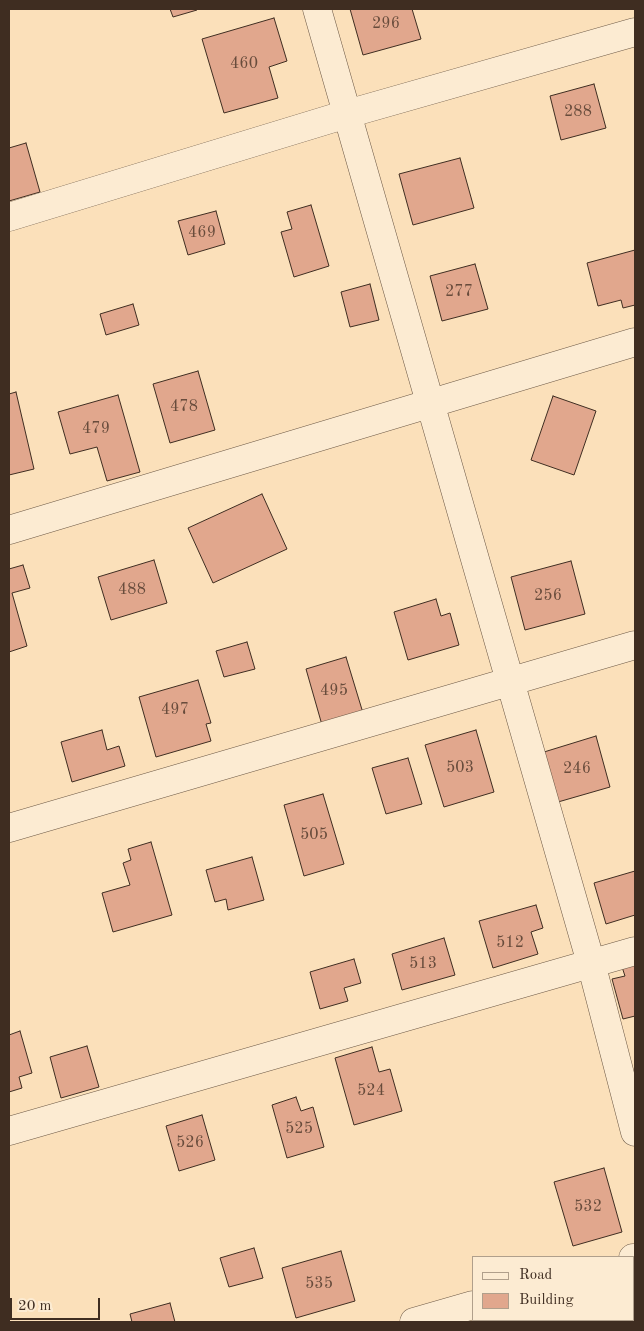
<!DOCTYPE html>
<html>
<head>
<meta charset="utf-8">
<style>
	body { margin:0 }
	#map { position:relative; width:644px; height:1331px; overflow:hidden; background:#fbe0ba; font-family:"Old Standard TT",serif }
	canvas { display:block }
	.frame { position:absolute; inset:0; border:10px solid #3f2d21; pointer-events:none }
	.legend { position:absolute; left:472px; top:1256px; width:162px; height:65px; box-sizing:border-box; background:#fcebd2; border:1px solid #b09f8b; margin:0; padding:6px 9px; list-style:none; font-size:15px; color:#3f2d21 }
	.legend li { display:flex; align-items:center; gap:10px; height:25px }
	.legend b { width:25px; border:1px solid #b09f8b }
	.scale { position:absolute; left:10px; top:1298px; width:90px; height:22px; box-sizing:border-box; border:2px solid #3f2d21; border-top:0; padding-left:6px; font-size:15px; line-height:18px; white-space:nowrap; color:#3f2d21; -webkit-text-stroke:4px #fcebd2; paint-order:stroke }
</style>
</head>
<body>
<div id="map">
<canvas width="644" height="1331"></canvas>
<div class="frame"></div>
<ul class="legend">
<li><b style="height:6px;background:#fcebd2"></b>Road</li>
<li><b style="height:14px;background:#e1a78d"></b>Building</li>
</ul>
<div class="scale">20 m</div>
</div>
<script>
const context = document.querySelector('canvas').getContext('2d');
context.lineJoin = 'round';
function fillPath(path, color) {
  context.fillStyle = color;
  context.fill(path, 'evenodd');
}
function toPath(rows) {
  const path = new Path2D();
  for (const r of rows) {
    path.moveTo(r[0], r[1]);
    for (let i = 2; i < r.length; i += 2) path.lineTo(r[i], r[i + 1]);
  }
  return path;
}
function stroke(path, color, width, dash) {
  context.strokeStyle = color;
  context.lineWidth = width;
  context.lineCap = dash ? 'butt' : 'round';
  context.setLineDash(dash || []);
  context.stroke(path);
}
function drawText(font, color, halo, rows, align = 'center') {
  context.font = font + ' "Old Standard TT",serif';
  context.lineWidth = 4.5;
  context.setLineDash([]);
  context.textBaseline = 'middle';
  context.strokeStyle = halo;
  context.fillStyle = color;
  for (const [text, x, y, turn = 0] of rows) {
    context.save();
    context.translate(x, y);
    context.rotate((+turn || 0) * Math.PI / 180);
    context.textAlign = isNaN(turn) ? turn : align;
    if (halo) context.strokeText(text, 0, 0);
    context.fillText(text, 0, 0);
    context.restore();
  }
}
const building = toPath([
	[170,9,196,9,197,10,173,17,170,9],
	[350,9,412,9,421,39,363,55,350,9],
	[274,18,287,61,269,67,278,98,224,113,202,39,274,18],
	[594,84,606,128,561,140,550,96,594,84],
	[26,143,40,192,9,201,9,148,26,143],
	[460,158,474,208,413,225,399,174,460,158],
	[311,205,329,266,294,277,281,232,292,229,287,212,311,205],
	[216,211,225,244,188,255,178,221,216,211],
	[635,250,635,305,623,308,621,300,598,306,587,263,635,250],
	[475,264,488,309,442,321,430,276,475,264],
	[370,284,379,320,350,327,341,292,370,284],
	[133,304,139,325,106,335,100,314,133,304],
	[198,371,215,430,170,443,153,384,198,371],
	[16,392,34,469,9,475,9,394,16,392],
	[118,395,140,472,107,481,97,447,70,454,58,412,118,395],
	[553,396,596,411,574,475,531,460,553,396],
	[262,494,287,549,213,583,188,528,262,494],
	[154,560,167,603,111,620,98,577,154,560],
	[571,561,585,614,525,630,511,577,571,561],
	[23,565,30,588,12,593,27,646,9,652,9,569,23,565],
	[436,599,441,616,450,613,459,645,408,660,394,612,436,599],
	[247,642,255,669,224,677,216,651,247,642],
	[346,657,363,713,322,725,306,669,346,657],
	[198,680,211,723,206,724,211,741,156,757,139,697,198,680],
	[102,730,107,750,119,746,125,766,72,782,61,742,102,730],
	[476,730,494,792,444,807,425,745,476,730],
	[596,736,610,787,558,802,544,752,596,736],
	[408,758,422,804,386,814,372,768,408,758],
	[323,794,344,864,304,876,284,805,323,794],
	[151,842,172,915,113,932,102,893,130,885,123,863,131,860,128,849,151,842],
	[252,857,264,900,228,910,226,899,215,902,206,870,252,857],
	[635,871,635,915,606,924,594,883,635,871],
	[536,905,543,928,531,932,538,954,493,968,479,921,536,905],
	[444,938,455,975,402,990,392,954,444,938],
	[354,959,361,983,344,988,348,1001,320,1009,310,972,354,959],
	[635,964,635,1016,623,1019,612,979,625,976,622,967,635,964],
	[20,1031,32,1073,19,1077,22,1088,9,1092,9,1035,20,1031],
	[87,1046,99,1087,61,1098,50,1057,87,1046],
	[372,1047,379,1072,390,1069,402,1111,354,1125,335,1058,372,1047],
	[296,1097,301,1111,313,1107,324,1147,287,1158,272,1105,296,1097],
	[202,1115,215,1160,179,1171,166,1126,202,1115],
	[604,1168,622,1232,573,1246,554,1182,604,1168],
	[254,1248,263,1278,229,1287,220,1258,254,1248],
	[341,1251,355,1301,296,1318,282,1268,341,1251],
	[633,1293,635,1301,635,1322,590,1322,590,1320,633,1320,633,1293],
	[170,1303,175,1322,132,1322,130,1314,170,1303]
]);
fillPath(building, '#e1a78d');
stroke(building, '#3f2d21', 1);
const street = toPath([
	[317,9,591,963,635,1132],
	[9,217,347,114,635,32],
	[9,530,635,342],
	[9,828,635,645],
	[9,1131,635,951],
	[633,1258,635,1258],
	[414,1322,473,1305]
]);
stroke(street, '#6e5a47', 29);
stroke(street, '#fcebd2', 28);
drawText('16px', '#684c3c', null, [
	["296",386,24],
	["460",244,64],
	["288",578,112],
	["469",202,233],
	["277",459,292],
	["478",184,407],
	["479",96,429],
	["488",132,590],
	["256",548,596],
	["495",334,691],
	["497",175,710],
	["503",460,768],
	["246",577,769],
	["505",314,835],
	["512",510,943],
	["513",423,964],
	["524",371,1091],
	["525",299,1129],
	["526",190,1143],
	["532",588,1207],
	["535",319,1284]
]);
</script>
</body>
</html>
